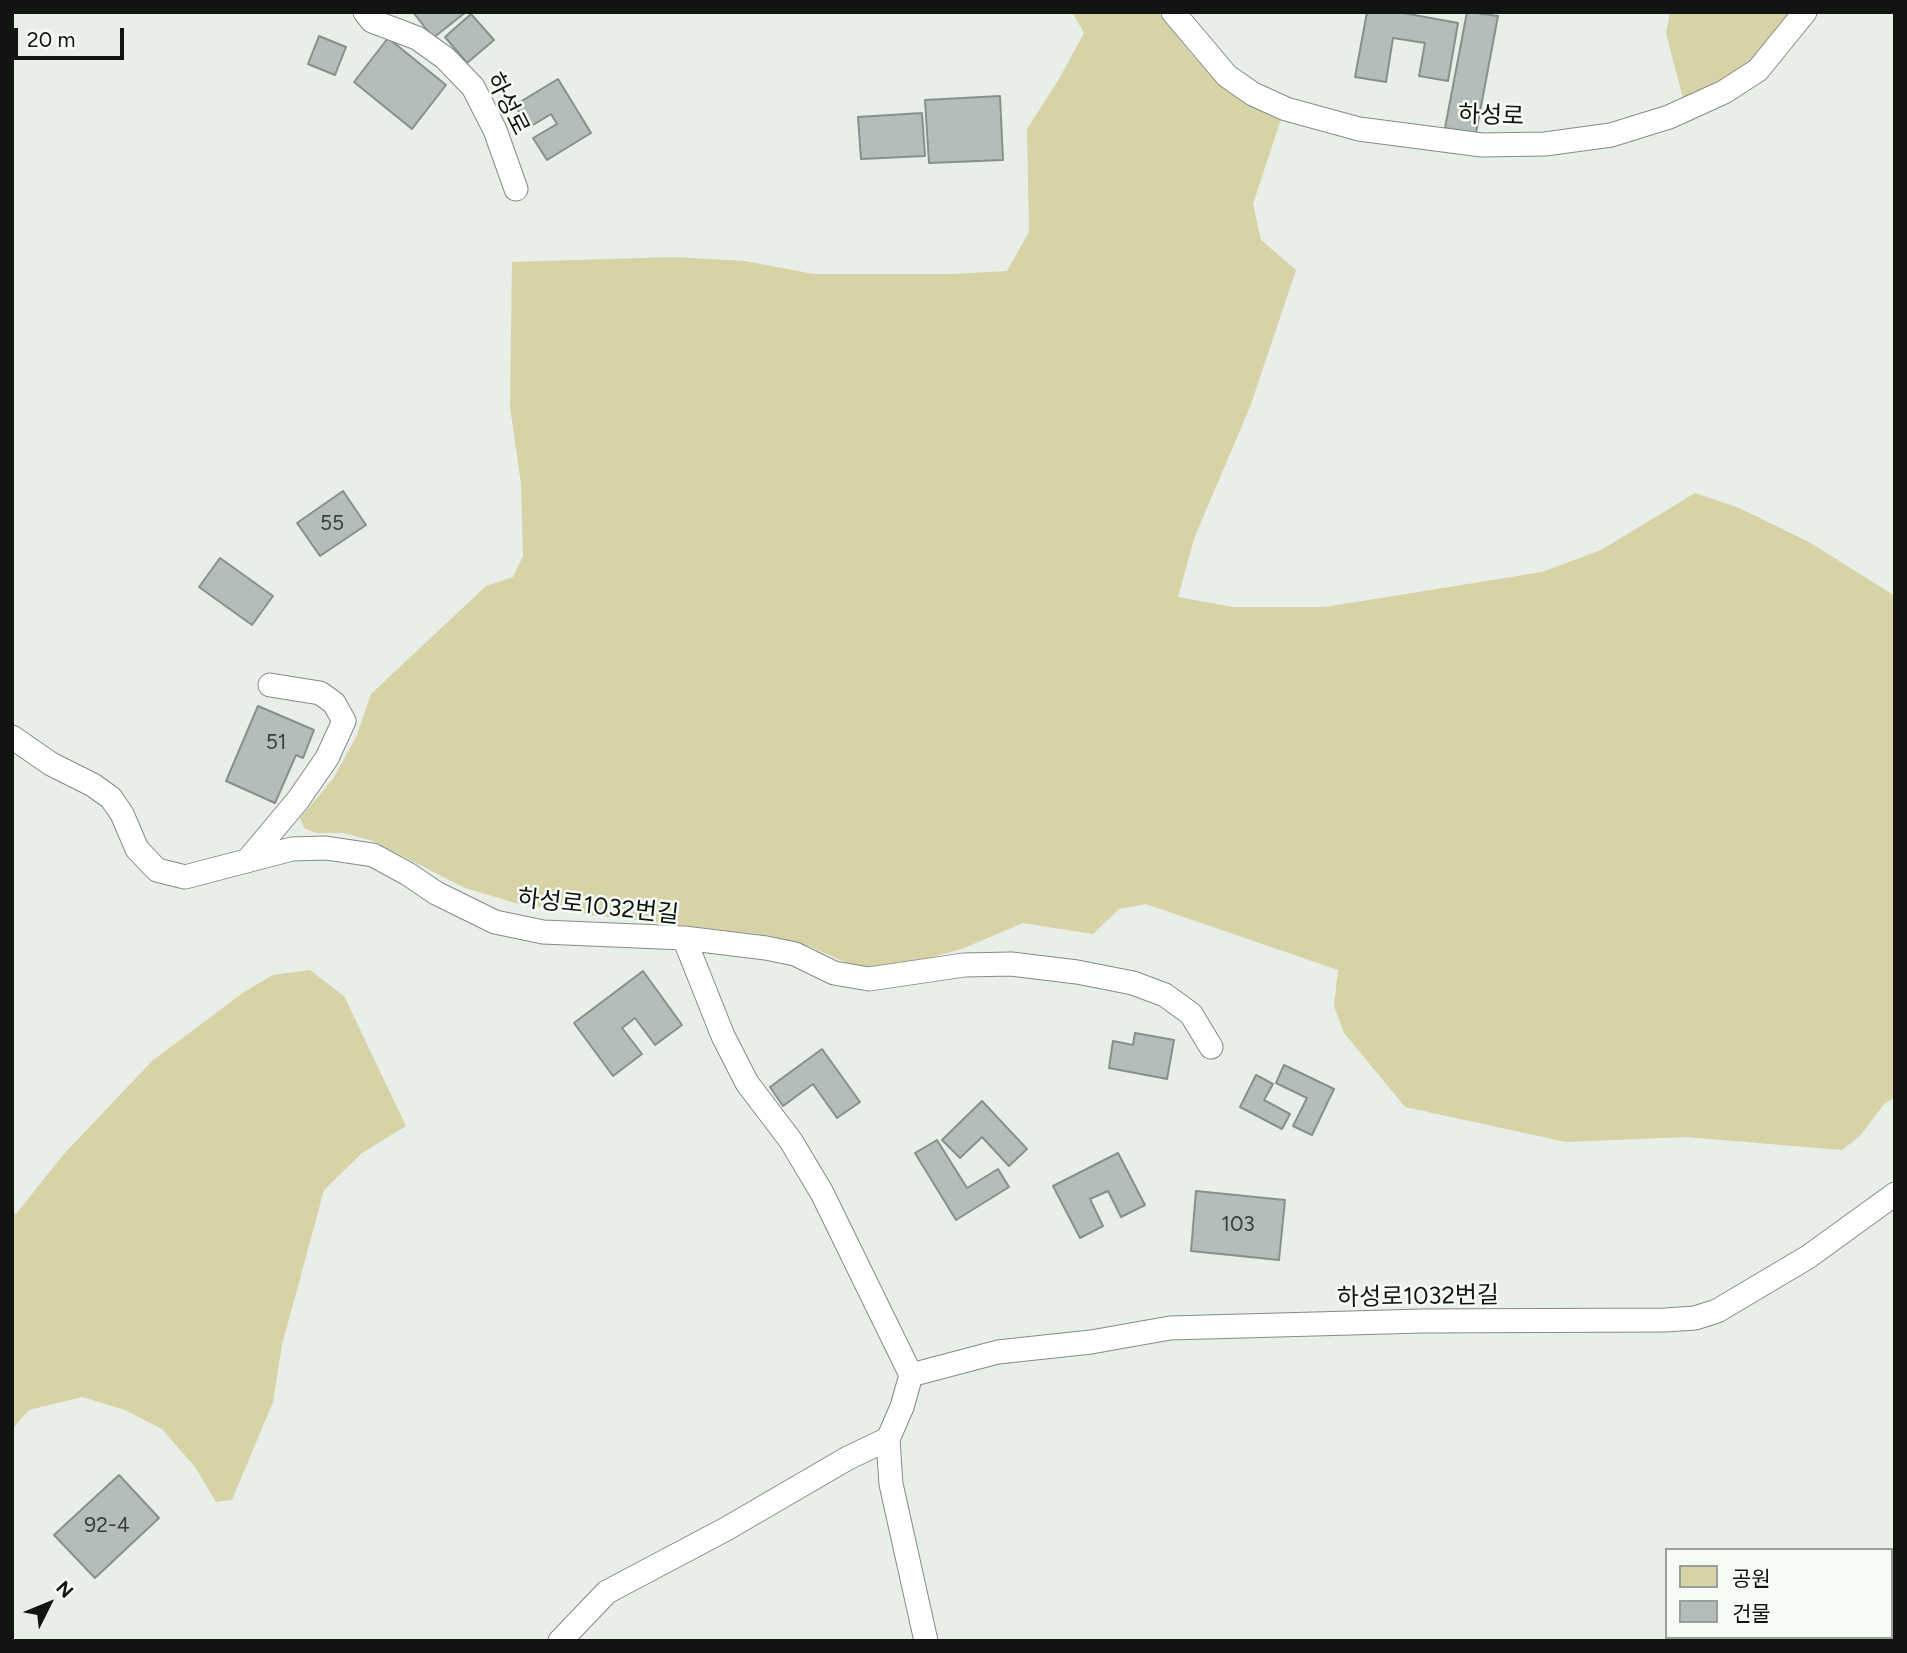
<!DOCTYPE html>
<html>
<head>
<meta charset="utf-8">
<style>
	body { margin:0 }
	#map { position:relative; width:1907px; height:1653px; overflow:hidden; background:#e8eee8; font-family:Figtree,"Noto Sans KR",sans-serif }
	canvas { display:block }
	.frame { position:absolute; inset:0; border:14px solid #111411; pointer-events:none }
	.legend { position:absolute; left:1665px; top:1548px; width:228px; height:91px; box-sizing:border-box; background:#f5fbf5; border:2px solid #9a9f9a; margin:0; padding:9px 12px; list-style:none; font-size:21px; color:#111411 }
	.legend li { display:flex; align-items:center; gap:14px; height:35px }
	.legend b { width:35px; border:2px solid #9a9f9a }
	.north { position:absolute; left:14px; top:1569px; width:70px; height:70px; -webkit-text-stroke:5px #f5fbf5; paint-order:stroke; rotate:47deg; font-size:19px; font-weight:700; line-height:28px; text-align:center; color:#111411 }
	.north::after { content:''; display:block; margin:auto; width:24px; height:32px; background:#111411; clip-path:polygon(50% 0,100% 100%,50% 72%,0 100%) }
	.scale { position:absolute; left:14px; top:28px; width:110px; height:32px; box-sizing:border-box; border:4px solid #111411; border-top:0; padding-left:9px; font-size:21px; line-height:24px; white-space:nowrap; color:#111411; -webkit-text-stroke:5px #f5fbf5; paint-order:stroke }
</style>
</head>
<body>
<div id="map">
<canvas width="1907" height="1653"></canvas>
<div class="frame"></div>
<ul class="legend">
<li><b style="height:19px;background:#d7d3a6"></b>공원</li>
<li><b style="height:19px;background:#b4bdb9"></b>건물</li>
</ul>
<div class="north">N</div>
<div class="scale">20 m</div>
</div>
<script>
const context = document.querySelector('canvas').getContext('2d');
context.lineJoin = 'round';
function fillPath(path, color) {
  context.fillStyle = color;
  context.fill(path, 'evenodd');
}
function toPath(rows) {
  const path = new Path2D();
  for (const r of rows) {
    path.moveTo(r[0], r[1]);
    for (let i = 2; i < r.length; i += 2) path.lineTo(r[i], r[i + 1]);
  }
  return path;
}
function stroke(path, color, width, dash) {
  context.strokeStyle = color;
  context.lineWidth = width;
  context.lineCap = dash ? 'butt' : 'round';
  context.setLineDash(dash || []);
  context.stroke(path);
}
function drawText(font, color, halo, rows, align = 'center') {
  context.font = font + ' Figtree,"Noto Sans KR",sans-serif';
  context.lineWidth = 5;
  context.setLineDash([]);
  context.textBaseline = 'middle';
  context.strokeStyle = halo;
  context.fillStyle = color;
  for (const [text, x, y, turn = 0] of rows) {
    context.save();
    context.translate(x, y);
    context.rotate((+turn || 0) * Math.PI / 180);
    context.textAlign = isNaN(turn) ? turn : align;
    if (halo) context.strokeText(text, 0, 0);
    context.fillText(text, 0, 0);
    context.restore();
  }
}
fillPath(toPath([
	[1072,12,1158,12,1194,57,1231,88,1281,119,1253,204,1261,240,1296,270,1250,407,1195,536,1178,597,1233,607,1325,607,1542,572,1601,550,1695,493,1739,508,1809,542,1895,596,1895,1097,1884,1104,1860,1136,1842,1150,1686,1137,1566,1142,1405,1107,1344,1033,1334,1006,1338,970,1146,904,1119,909,1093,934,1023,923,964,948,885,971,847,963,808,946,758,934,591,915,519,904,465,888,373,841,344,833,316,833,304,828,300,818,333,779,357,735,371,694,486,586,513,577,523,556,521,484,510,407,512,262,673,257,745,261,814,274,953,274,1007,271,1029,232,1027,129,1059,79,1084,33],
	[1670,12,1800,12,1785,37,1687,114,1666,33],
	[310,970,344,996,406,1126,362,1153,324,1190,282,1345,273,1402,232,1500,216,1502,195,1467,162,1429,125,1410,82,1397,29,1410,12,1429,12,1212,16,1214,63,1155,152,1061,244,992,273,975]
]), '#d7d3a6');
const building = toPath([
	[413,12,466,12,433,38,413,12],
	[1367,12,1398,12,1458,23,1448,81,1419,76,1425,43,1393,38,1386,82,1355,77,1367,12],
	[1467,12,1498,16,1476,133,1445,128,1467,12],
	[471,14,494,40,467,63,445,37,471,14],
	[319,36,346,47,335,75,308,64,319,36],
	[388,38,446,85,412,129,354,82,388,38],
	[558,79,591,133,547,160,533,138,557,124,551,114,528,128,515,105,558,79],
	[1000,96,1003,160,929,163,925,100,1000,96],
	[922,113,925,156,861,159,858,117,922,113],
	[343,491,366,525,320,556,297,523,343,491],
	[220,558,273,596,252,625,199,587,220,558],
	[258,706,314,730,303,758,296,755,275,803,226,781,258,706],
	[643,971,682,1025,655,1045,635,1018,622,1028,642,1054,613,1076,574,1023,643,971],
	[1135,1033,1174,1040,1167,1079,1109,1068,1113,1041,1133,1045,1135,1033],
	[822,1049,860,1102,837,1118,813,1084,783,1106,770,1087,822,1049],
	[1284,1065,1334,1089,1312,1135,1293,1126,1307,1098,1276,1083,1284,1065],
	[1256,1075,1273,1084,1264,1100,1290,1114,1282,1129,1240,1107,1256,1075],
	[982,1101,1027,1149,1009,1166,982,1137,960,1158,942,1140,982,1101],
	[937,1140,967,1188,998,1169,1009,1187,956,1220,915,1153,937,1140],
	[1118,1153,1145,1205,1121,1217,1108,1191,1090,1199,1103,1226,1080,1238,1053,1186,1118,1153],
	[1196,1191,1285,1200,1279,1260,1191,1251,1196,1191],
	[119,1475,159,1518,95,1578,54,1535,119,1475]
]);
fillPath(building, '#b4bdb9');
stroke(building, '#88908c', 2);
const service = toPath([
	[365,12,372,21,417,38,445,58,473,87,495,130,516,189],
	[1173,12,1227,76,1253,94,1286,109,1359,129,1482,145,1545,144,1611,135,1669,117,1724,92,1758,70,1805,12],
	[12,737,51,764,93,785,111,798,122,814,137,849,157,870,185,877,292,849,326,848,373,855,408,874,436,893,495,922,543,932,684,938,766,948,795,954,834,973,869,979,964,965,1011,964,1077,972,1133,983,1165,995,1191,1014,1211,1047],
	[247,861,298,800,327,758,344,721,334,703,320,693,270,685],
	[684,938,723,1036,747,1083,791,1141,822,1193,911,1375],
	[560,1641,607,1592,726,1529,848,1458,888,1439],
	[926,1641,891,1484,888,1439,902,1407,911,1375,998,1352,1091,1342,1170,1328,1423,1321,1665,1320,1695,1318,1717,1311,1808,1257,1895,1194]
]);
stroke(service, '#858b85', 25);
stroke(service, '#fff', 23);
drawText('21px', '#3a3e3b', null, [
	["55",332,524],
	["51",276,743],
	["103",1238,1225],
	["92-4",107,1526]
]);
drawText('24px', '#111411', '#f5fbf5', [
	["하성로",507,104,63],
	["하성로",1491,116,2],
	["하성로1032번길",598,907,6],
	["하성로1032번길",1418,1297,-1]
]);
</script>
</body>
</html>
